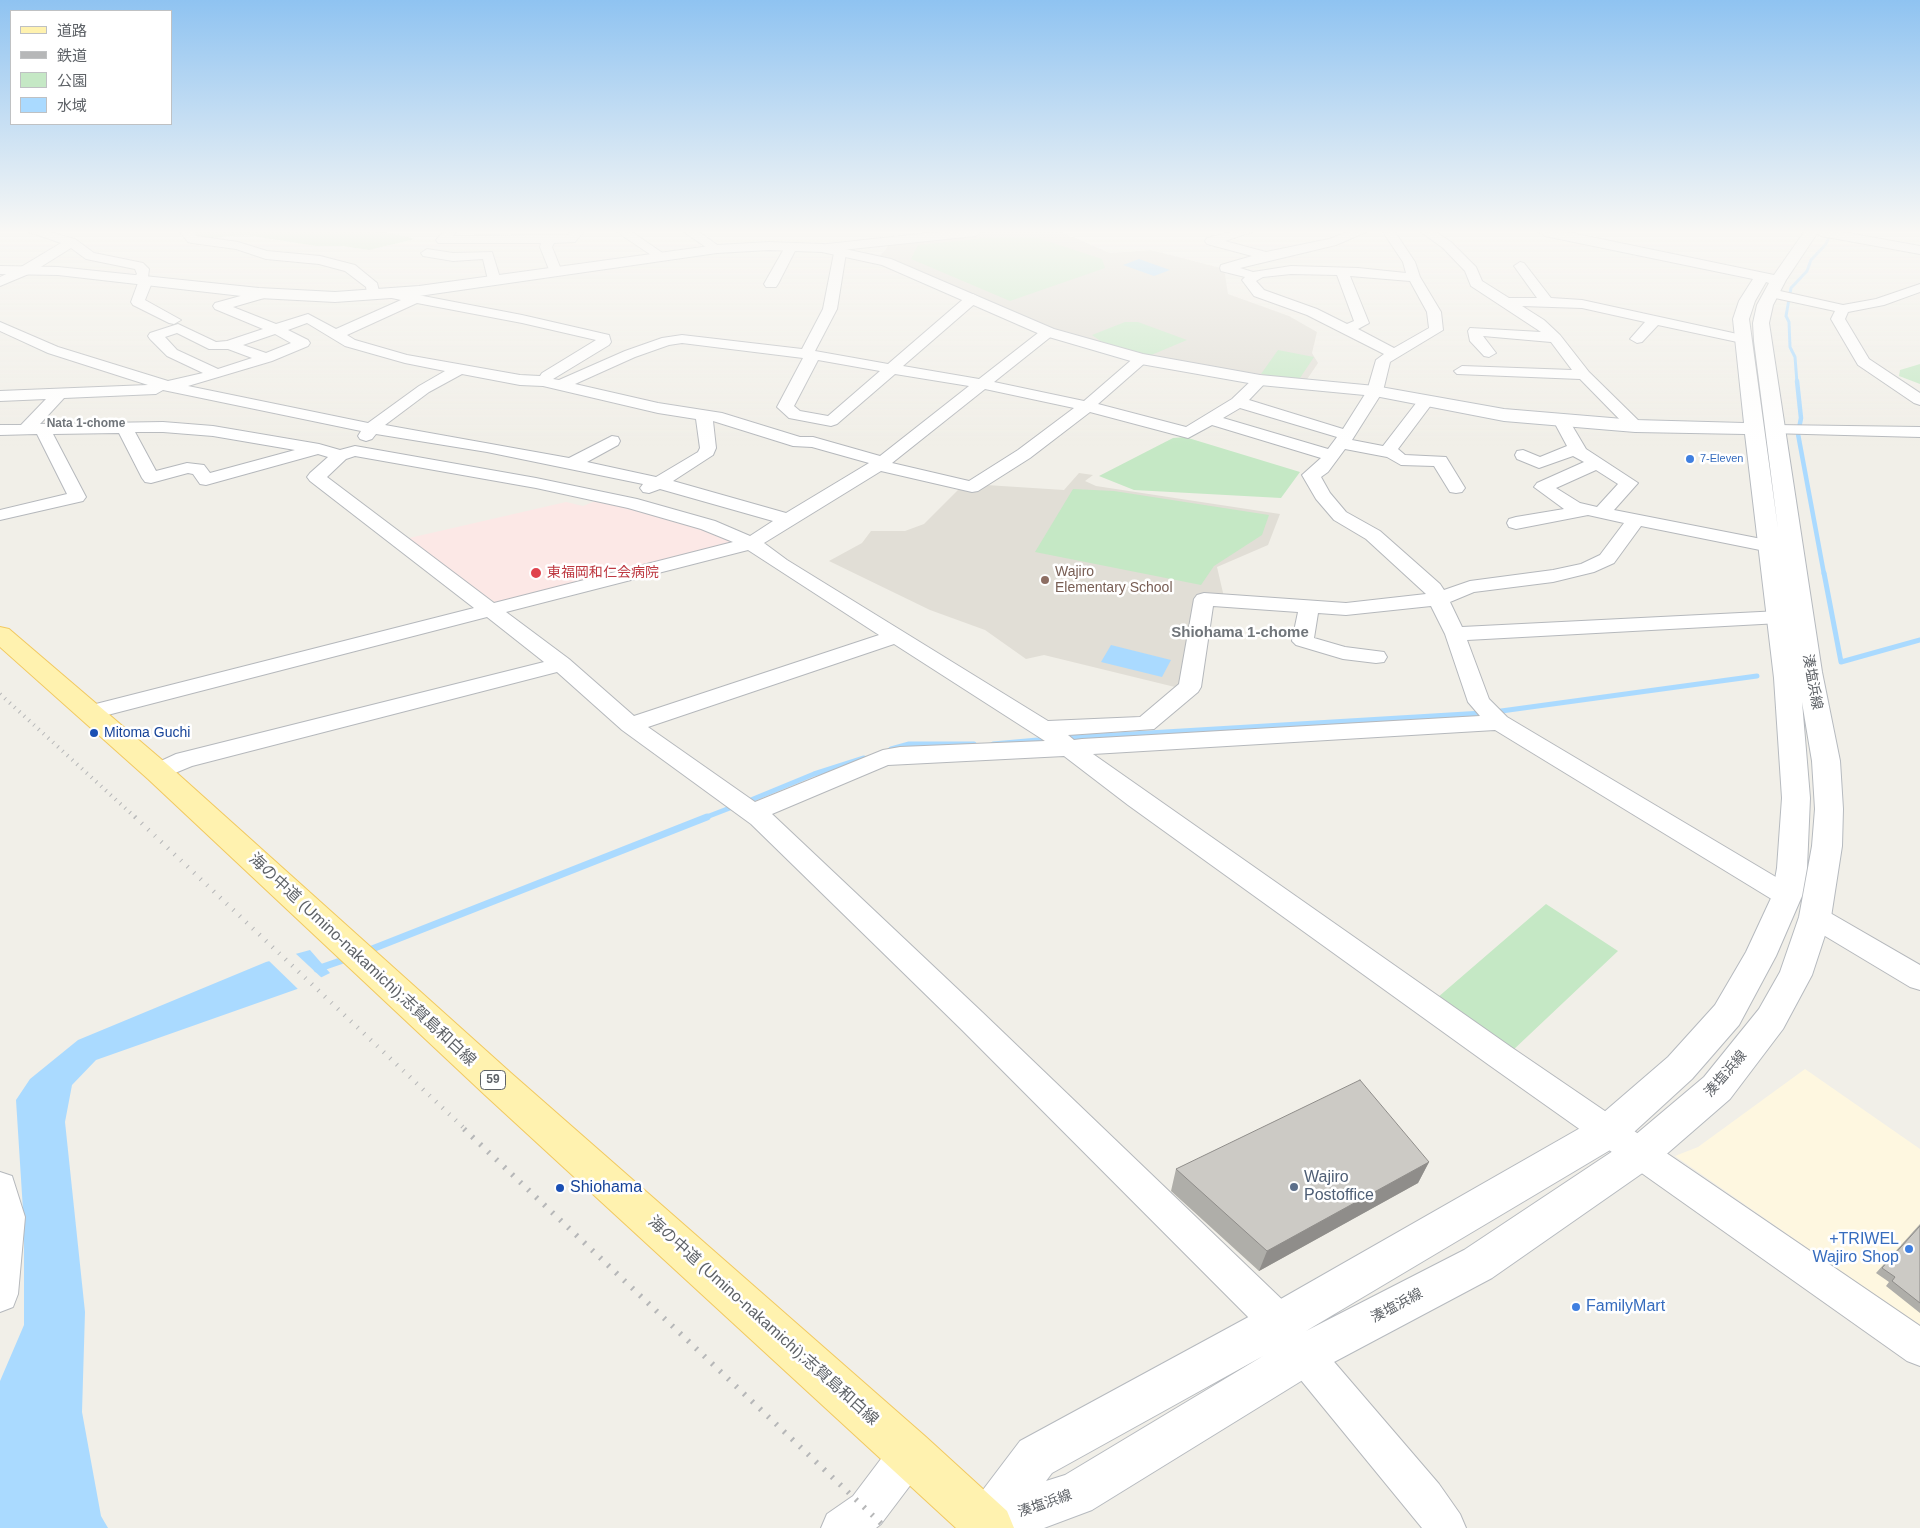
<!DOCTYPE html>
<html>
<head>
<meta charset="utf-8">
<style>
	body { margin:0 }
	#map { position:relative; width:1920px; height:1528px; overflow:hidden; background:#f1efe8; font-family:Arial,"Noto Sans JP",sans-serif }
	canvas { display:block }
	.legend { position:absolute; left:10px; top:10px; width:162px; height:115px; box-sizing:border-box; background:#fff; border:1px solid #bfc1c3; margin:0; padding:6px 9px; list-style:none; font-size:15px; color:#5f6368 }
	.legend li { display:flex; align-items:center; gap:10px; height:25px }
	.legend b { width:25px; border:1px solid #bfc1c3 }
</style>
</head>
<body>
<div id="map">
<canvas width="1920" height="1528"></canvas>
<ul class="legend">
<li><b style="height:6px;background:#fff2af"></b>道路</li>
<li><b style="height:6px;background:#b6b7b8"></b>鉄道</li>
<li><b style="height:14px;background:#c5e8c5"></b>公園</li>
<li><b style="height:14px;background:#aadaff"></b>水域</li>
</ul>
</div>
<script>
const context = document.querySelector('canvas').getContext('2d');
context.lineJoin = 'round';
function fillPath(path, color) {
  context.fillStyle = color;
  context.fill(path, 'evenodd');
}
function toPath(rows) {
  const path = new Path2D();
  for (const r of rows) {
    path.moveTo(r[0], r[1]);
    for (let i = 2; i < r.length; i += 2) path.lineTo(r[i], r[i + 1]);
  }
  return path;
}
function stroke(path, color, width, dash) {
  context.strokeStyle = color;
  context.lineWidth = width;
  context.lineCap = dash ? 'butt' : 'round';
  context.setLineDash(dash || []);
  context.stroke(path);
}
function drawText(font, color, halo, rows, align = 'center') {
  context.font = font + ' Arial,"Noto Sans JP",sans-serif';
  context.lineWidth = 5;
  context.setLineDash([]);
  context.textBaseline = 'middle';
  context.strokeStyle = halo;
  context.fillStyle = color;
  for (const [text, x, y, turn = 0] of rows) {
    context.save();
    context.translate(x, y);
    context.rotate((+turn || 0) * Math.PI / 180);
    context.textAlign = isNaN(turn) ? turn : align;
    if (halo) context.strokeText(text, 0, 0);
    context.fillText(text, 0, 0);
    context.restore();
  }
}
fillPath(toPath([
	[1805,1069,1920,1149,1920,1326,1675,1156,1698,1147]
]), '#fef7e0');
fillPath(toPath([
	[985,232,1061,232,1110,253,1151,250,1221,268,1225,274,1228,294,1289,316,1317,332,1312,353,1318,363,1306,381,1301,382,1146,357,1050,328,879,257,891,243],
	[1079,473,1093,475,1085,481,1096,486,1280,514,1268,545,1217,567,1224,597,1202,594,1179,688,1044,655,1026,659,985,630,930,610,829,561,862,543,871,531,905,531,924,524,961,487,986,485,1064,490]
]), '#e1ded6');
fillPath(toPath([
	[600,499,741,540,496,603,405,539,566,502,583,506]
]), '#fce8e6');
fillPath(toPath([
	[190,232,375,232,392,233,415,239,369,250,342,246,316,246,246,235,198,239],
	[995,237,1035,237,1102,259,1105,268,1010,301,911,259,918,245],
	[1125,322,1138,322,1187,340,1149,356,1102,342,1092,335],
	[1278,350,1314,357,1298,381,1261,374],
	[1920,364,1920,384,1899,376,1900,370],
	[1185,437,1300,472,1281,498,1134,490,1099,476,1173,438],
	[1073,489,1114,491,1269,515,1262,535,1214,566,1201,585,1035,552],
	[1546,904,1618,951,1511,1052,1437,998]
]), '#c5e8c5');
fillPath(toPath([
	[1139,259,1170,270,1154,276,1123,265],
	[1111,645,1171,660,1162,677,1101,662],
	[310,950,330,973,300,988,96,1060,72,1085,65,1122,85,1312,82,1412,101,1516,108,1528,0,1528,0,1381,24,1325,24,1226,16,1100,30,1079,78,1040,266,962]
]), '#aadaff');
fillPath(toPath([
	[294,952,323,979,300,991,267,959]
]), '#f1efe8');
stroke(toPath([
	[1797,383,1795,357,1790,347,1789,322,1786,316,1791,288,1807,271,1811,260,1826,244,1831,232]
]), '#aadaff', 3);
stroke(toPath([
	[1797,381,1801,418,1798,434,1824,574]
]), '#aadaff', 4.5);
stroke(toPath([
	[1824,573,1841,662,1920,640],
	[1494,712,1757,676],
	[1065,738,1483,713],
	[993,744,1049,739],
	[891,749,909,744,974,744],
	[746,802,814,774,864,758],
	[704,818,735,806]
]), '#aadaff', 5);
stroke(toPath([
	[367,951,707,817],
	[317,969,349,958]
]), '#aadaff', 7);
const street = toPath([
	[29,232,49,232,75,239,94,253,143,263,149,269,148,277,153,280,145,300,181,320,174,324,169,323,133,305,131,302,138,283,132,279,137,274,135,269,86,259,71,248,31,273,0,286,0,277,21,267,61,243,29,232],
	[180,232,193,232,196,236,238,242,267,251,320,256,355,265,377,283,380,295,373,299,368,298,366,287,345,271,319,264,266,259,236,249,192,243,188,242,180,232],
	[443,232,456,232,453,236,568,235,570,232,583,232,575,242,554,243,552,247,562,272,556,276,550,272,540,247,541,243,438,243,436,240,443,232],
	[617,232,632,232,667,256,665,259,657,259,617,232],
	[684,232,699,232,723,249,721,252,713,252,684,232],
	[938,232,981,232,975,236,842,250,846,253,837,309,815,351,888,364,968,295,973,294,980,298,978,301,903,366,979,379,1043,329,1048,328,1053,329,1055,332,1053,335,994,382,1084,401,1136,356,1141,355,1146,356,1148,359,1146,362,1098,404,1186,427,1232,399,1255,377,1260,375,1268,380,1249,400,1343,429,1367,391,1376,360,1384,354,1307,315,1254,296,1242,280,1245,277,1221,271,1220,268,1221,265,1252,256,1207,244,1205,241,1207,238,1231,232,1252,232,1225,241,1266,252,1329,239,1348,232,1366,232,1336,245,1240,268,1253,272,1291,266,1358,268,1406,273,1403,262,1383,232,1395,232,1415,262,1420,277,1441,312,1443,330,1390,362,1383,391,1352,440,1383,446,1420,398,1432,398,1434,401,1398,449,1405,455,1446,457,1465,488,1462,492,1456,493,1450,492,1434,466,1401,465,1387,457,1345,449,1328,472,1321,477,1330,493,1346,512,1380,531,1440,584,1444,590,1470,581,1553,570,1581,564,1600,555,1624,523,1588,515,1516,529,1509,527,1507,523,1509,519,1516,517,1564,509,1534,487,1537,483,1584,462,1573,456,1539,468,1517,459,1515,455,1517,451,1523,450,1540,457,1567,446,1553,420,1561,415,1567,417,1586,449,1638,483,1614,510,1777,542,1779,546,1777,550,1770,552,1641,526,1614,563,1594,572,1553,582,1474,592,1450,602,1462,627,1780,611,1787,613,1790,617,1787,621,1780,623,1467,640,1489,699,1507,717,1796,889,1800,896,1796,903,1787,906,1778,903,1495,730,1093,754,1511,1047,1920,1326,1920,1366,1907,1361,1489,1065,1128,805,1064,756,888,765,772,814,982,1012,1293,1310,1298,1323,1293,1336,1280,1341,1267,1336,962,1030,751,824,622,730,557,672,192,766,158,780,150,778,146,772,150,766,176,754,544,662,487,617,92,719,84,717,81,712,84,707,474,608,310,481,307,477,310,473,328,457,318,454,206,485,200,484,193,474,188,473,151,483,145,482,142,478,119,433,53,434,86,497,83,501,0,520,0,510,67,494,37,434,0,435,0,425,21,425,46,399,0,401,0,391,148,385,48,353,0,331,0,322,58,347,168,381,203,373,167,356,150,339,148,336,150,333,178,324,216,342,227,341,263,329,215,309,213,306,215,303,266,289,271,290,273,293,271,296,233,307,276,324,308,314,336,329,401,300,387,297,385,294,387,291,392,290,522,315,609,335,611,342,609,345,553,379,559,380,625,351,662,338,682,335,802,349,823,309,834,253,836,250,818,251,816,248,818,245,938,232],
	[1291,274,1337,275,1354,321,1347,324,1317,309,1264,290,1256,281,1263,277,1291,274],
	[1350,276,1410,281,1427,312,1429,328,1394,348,1358,329,1369,323,1350,276],
	[417,303,522,323,596,340,542,373,540,376,520,375,407,355,355,340,347,335,417,303],
	[307,323,345,346,405,363,445,371,419,386,368,423,188,386,272,361,308,346,310,343,308,340,288,330,307,323],
	[177,333,209,349,228,349,252,358,218,369,177,350,165,337,177,333],
	[275,334,291,343,266,353,243,345,275,334],
	[682,343,803,358,777,407,789,418,831,426,837,424,895,374,969,386,880,456,813,437,800,437,722,413,658,403,575,384,635,357,669,345,682,343],
	[818,360,880,371,828,416,800,411,794,406,818,360],
	[462,374,520,385,543,386,658,413,696,419,700,448,698,452,656,477,587,462,618,445,620,441,618,437,612,436,569,458,385,425,429,392,462,374],
	[985,389,1074,408,1018,450,969,481,892,463,985,389],
	[163,390,361,431,358,436,360,439,366,441,372,439,376,434,487,452,643,484,640,488,643,492,649,493,660,489,773,521,750,536,715,521,637,499,536,478,355,446,340,450,319,444,213,426,163,422,40,424,64,398,156,394,163,390],
	[1240,408,1337,437,1328,449,1223,418,1240,408],
	[1090,412,1188,438,1212,425,1321,458,1302,475,1316,499,1334,520,1366,539,1426,594,1346,603,1204,593,1197,595,1194,599,1179,684,1140,717,1048,721,787,560,764,543,881,471,972,492,978,491,1030,458,1090,412],
	[713,421,793,446,812,447,869,463,786,513,673,481,713,455,716,448,713,421],
	[135,432,163,432,213,436,295,450,210,473,204,465,187,463,156,471,135,432],
	[355,456,536,488,628,508,701,529,733,542,494,603,327,477,346,459,355,456],
	[1596,470,1618,484,1597,507,1580,503,1556,488,1596,470],
	[748,550,879,635,634,716,569,659,506,612,748,550],
	[1213,606,1298,612,1292,641,1296,645,1343,659,1376,663,1384,662,1387,657,1384,652,1345,647,1314,638,1318,613,1346,615,1431,606,1445,634,1468,702,1480,716,1082,739,1074,740,1068,735,1154,729,1198,692,1201,687,1213,606],
	[894,644,1045,741,900,747,883,750,755,802,648,727,894,644],
	[1421,232,1436,232,1451,242,1476,267,1482,281,1509,298,1537,298,1514,266,1520,262,1524,263,1551,298,1582,300,1742,335,1749,339,1742,343,1658,325,1642,342,1637,343,1630,339,1645,322,1582,308,1522,306,1544,320,1560,335,1589,372,1641,423,1643,426,1641,429,1635,431,1629,429,1580,379,1457,374,1454,371,1462,366,1572,370,1551,342,1483,336,1496,353,1489,357,1484,356,1470,341,1468,331,1470,328,1541,332,1471,286,1465,271,1443,248,1421,232],
	[1815,232,1842,232,1920,246,1920,254,1821,236,1815,232],
	[791,243,797,247,778,284,776,287,766,287,764,284,785,247,791,243],
	[427,249,453,253,492,252,501,281,494,285,489,284,483,259,453,261,423,256,421,253,427,249],
	[1920,284,1920,292,1884,305,1848,312,1845,319,1869,359,1920,393,1920,405,1914,403,1858,365,1831,319,1835,311,1766,296,1764,293,1771,289,1843,305,1876,299,1920,284],
	[1775,425,1920,427,1920,437,1769,433,1767,430,1775,425],
	[1815,907,1825,910,1920,965,1920,990,1910,987,1805,924,1801,917,1805,910,1815,907],
	[0,1172,12,1176,25,1217,18,1294,13,1307,0,1312,0,1172],
	[1304,1337,1317,1342,1439,1484,1460,1514,1466,1528,1422,1528,1291,1368,1286,1355,1291,1342,1304,1337],
	[910,1433,924,1439,930,1453,924,1467,881,1524,876,1528,821,1528,827,1514,853,1496,896,1439,910,1433]
]);
const secondary = toPath([
	[1538,232,1567,232,1774,275,1804,232,1818,232,1786,280,1773,305,1769,323,1822,672,1840,761,1843,809,1842,846,1831,917,1812,975,1783,1029,1730,1099,1654,1165,1492,1278,1319,1370,1092,1510,1044,1528,965,1528,964,1524,970,1507,1020,1441,1265,1308,1596,1119,1668,1057,1715,1005,1746,952,1772,896,1777,868,1782,798,1774,678,1745,434,1635,432,1504,421,1375,396,1260,385,1141,364,1042,335,882,265,822,252,769,250,717,253,419,296,335,302,259,298,58,275,0,274,0,266,58,267,259,288,335,292,419,286,717,245,769,242,822,244,891,259,1054,329,1143,354,1260,375,1375,386,1504,409,1635,420,1744,423,1733,319,1739,301,1753,279,1545,236,1538,232],
	[1766,282,1769,283,1757,305,1753,323,1754,341,1778,529,1749,319,1755,301,1766,282],
	[1802,702,1812,761,1815,809,1812,846,1799,917,1780,972,1759,1009,1704,1077,1628,1141,1464,1250,1306,1331,1622,1143,1692,1079,1739,1025,1776,956,1802,896,1807,868,1810,798,1802,702],
	[1263,1356,1065,1475,1046,1481,1052,1473,1263,1356]
]);
const primary = toPath([
	[0,627,9,629,168,765,511,1073,926,1437,1007,1511,1014,1528,956,1528,485,1095,148,779,0,647,0,627]
]);
stroke(street, '#b5b8bc', 2);
stroke(secondary, '#b6babf', 2);
stroke(primary, '#f2c960', 2);
fillPath(street, '#fff');
fillPath(secondary, '#fff');
fillPath(primary, '#fff2af');
stroke(toPath([
	[0,694,136,818]
]), '#b6b7b8', 4, [1, 5.5]);
stroke(toPath([
	[135,817,466,1130]
]), '#b6b7b8', 4.5, [1, 8]);
stroke(toPath([
	[464,1129,886,1528]
]), '#b6b7b8', 5.5, [2, 9]);
fillPath(toPath([
	[1429,1162,1418,1183,1259,1271,1171,1191,1176,1169],
	[1920,1224,1920,1313,1886,1286,1889,1282,1876,1273]
]), '#afaea9');
fillPath(toPath([
	[1429,1162,1418,1183,1259,1271,1267,1251]
]), '#8f8d8a');
const building = toPath([
	[1360,1080,1429,1162,1267,1251,1176,1169,1360,1080],
	[1920,1226,1920,1303,1892,1281,1895,1277,1882,1268,1920,1226]
]);
fillPath(building, '#cccac5');
stroke(building, '#8f8d8a', 1);
const sky = context.createLinearGradient(0, 0, 0, 446);
sky.addColorStop(0, '#8fc3f1');
sky.addColorStop(0.52, '#f9f8f5');
sky.addColorStop(1, '#f9f8f500');
context.fillStyle = sky;
context.fillRect(0, 0, 1920, 446);
for (const [x, y, r, color] of [
	[1690,459,5,"#3f7fe0"],
	[536,573,6,"#e0444e"],
	[1045,580,5,"#8d6e63"],
	[94,733,5,"#1a4fb4"],
	[1294,1187,5,"#5c6f8a"],
	[560,1188,5,"#1a4fb4"],
	[1909,1249,5,"#3f7fe0"],
	[1576,1307,5,"#3f7fe0"]
]) {
  const dot = new Path2D();
  dot.arc(x, y, r, 0, 2 * Math.PI);
  context.fillStyle = color;
  context.fill(dot);
  stroke(dot, '#fff', 2);
}
drawText('11px', '#366cbe', '#fff', [
	["7-Eleven",1700,459]
], 'left');
drawText('bold 12px', '#70757a', '#fff', [
	["Nata 1-chome",86,424]
]);
for (const [x, y, w] of [
	[493,1080,25]
]) {
  const box = new Path2D();
  box.roundRect(x - w / 2, y - 9.5, w, 19, 4);
  context.fillStyle = '#fff';
  context.fill(box);
  stroke(box, '#5f6368', 1);
}
drawText('bold 12px', '#5f6368', null, [
	["59",493,1080]
]);
drawText('14px', '#785e54', '#fff', [
	["Wajiro",1055,572],
	["Elementary School",1055,588]
], 'left');
drawText('14px', '#be3a42', '#fff', [
	["東福岡和仁会病院",547,573]
], 'left');
drawText('14px', '#5f6368', '#fff', [
	["湊塩浜線",1812,682,80],
	["湊塩浜線",1726,1074,-49],
	["湊塩浜線",1397,1306,-28],
	["湊塩浜線",1045,1504,-19]
]);
drawText('14px', '#164399', '#fff', [
	["Mitoma Guchi",104,733]
], 'left');
drawText('bold 15px', '#70757a', '#fff', [
	["Shiohama 1-chome",1240,633]
]);
drawText('16px', '#5f6368', '#fff', [
	["海の中道 (Umino-nakamichi);志賀島和白線",362,960,43],
	["海の中道 (Umino-nakamichi);志賀島和白線",763,1321,42]
]);
drawText('16px', '#4e5e75', '#fff', [
	["Wajiro",1304,1178],
	["Postoffice",1304,1196]
], 'left');
drawText('16px', '#164399', '#fff', [
	["Shiohama",570,1188]
], 'left');
drawText('16px', '#366cbe', '#fff', [
	["+TRIWEL",1899,1240],
	["Wajiro Shop",1899,1258],
	["FamilyMart",1586,1307,"left"]
], 'right');
</script>
</body>
</html>
